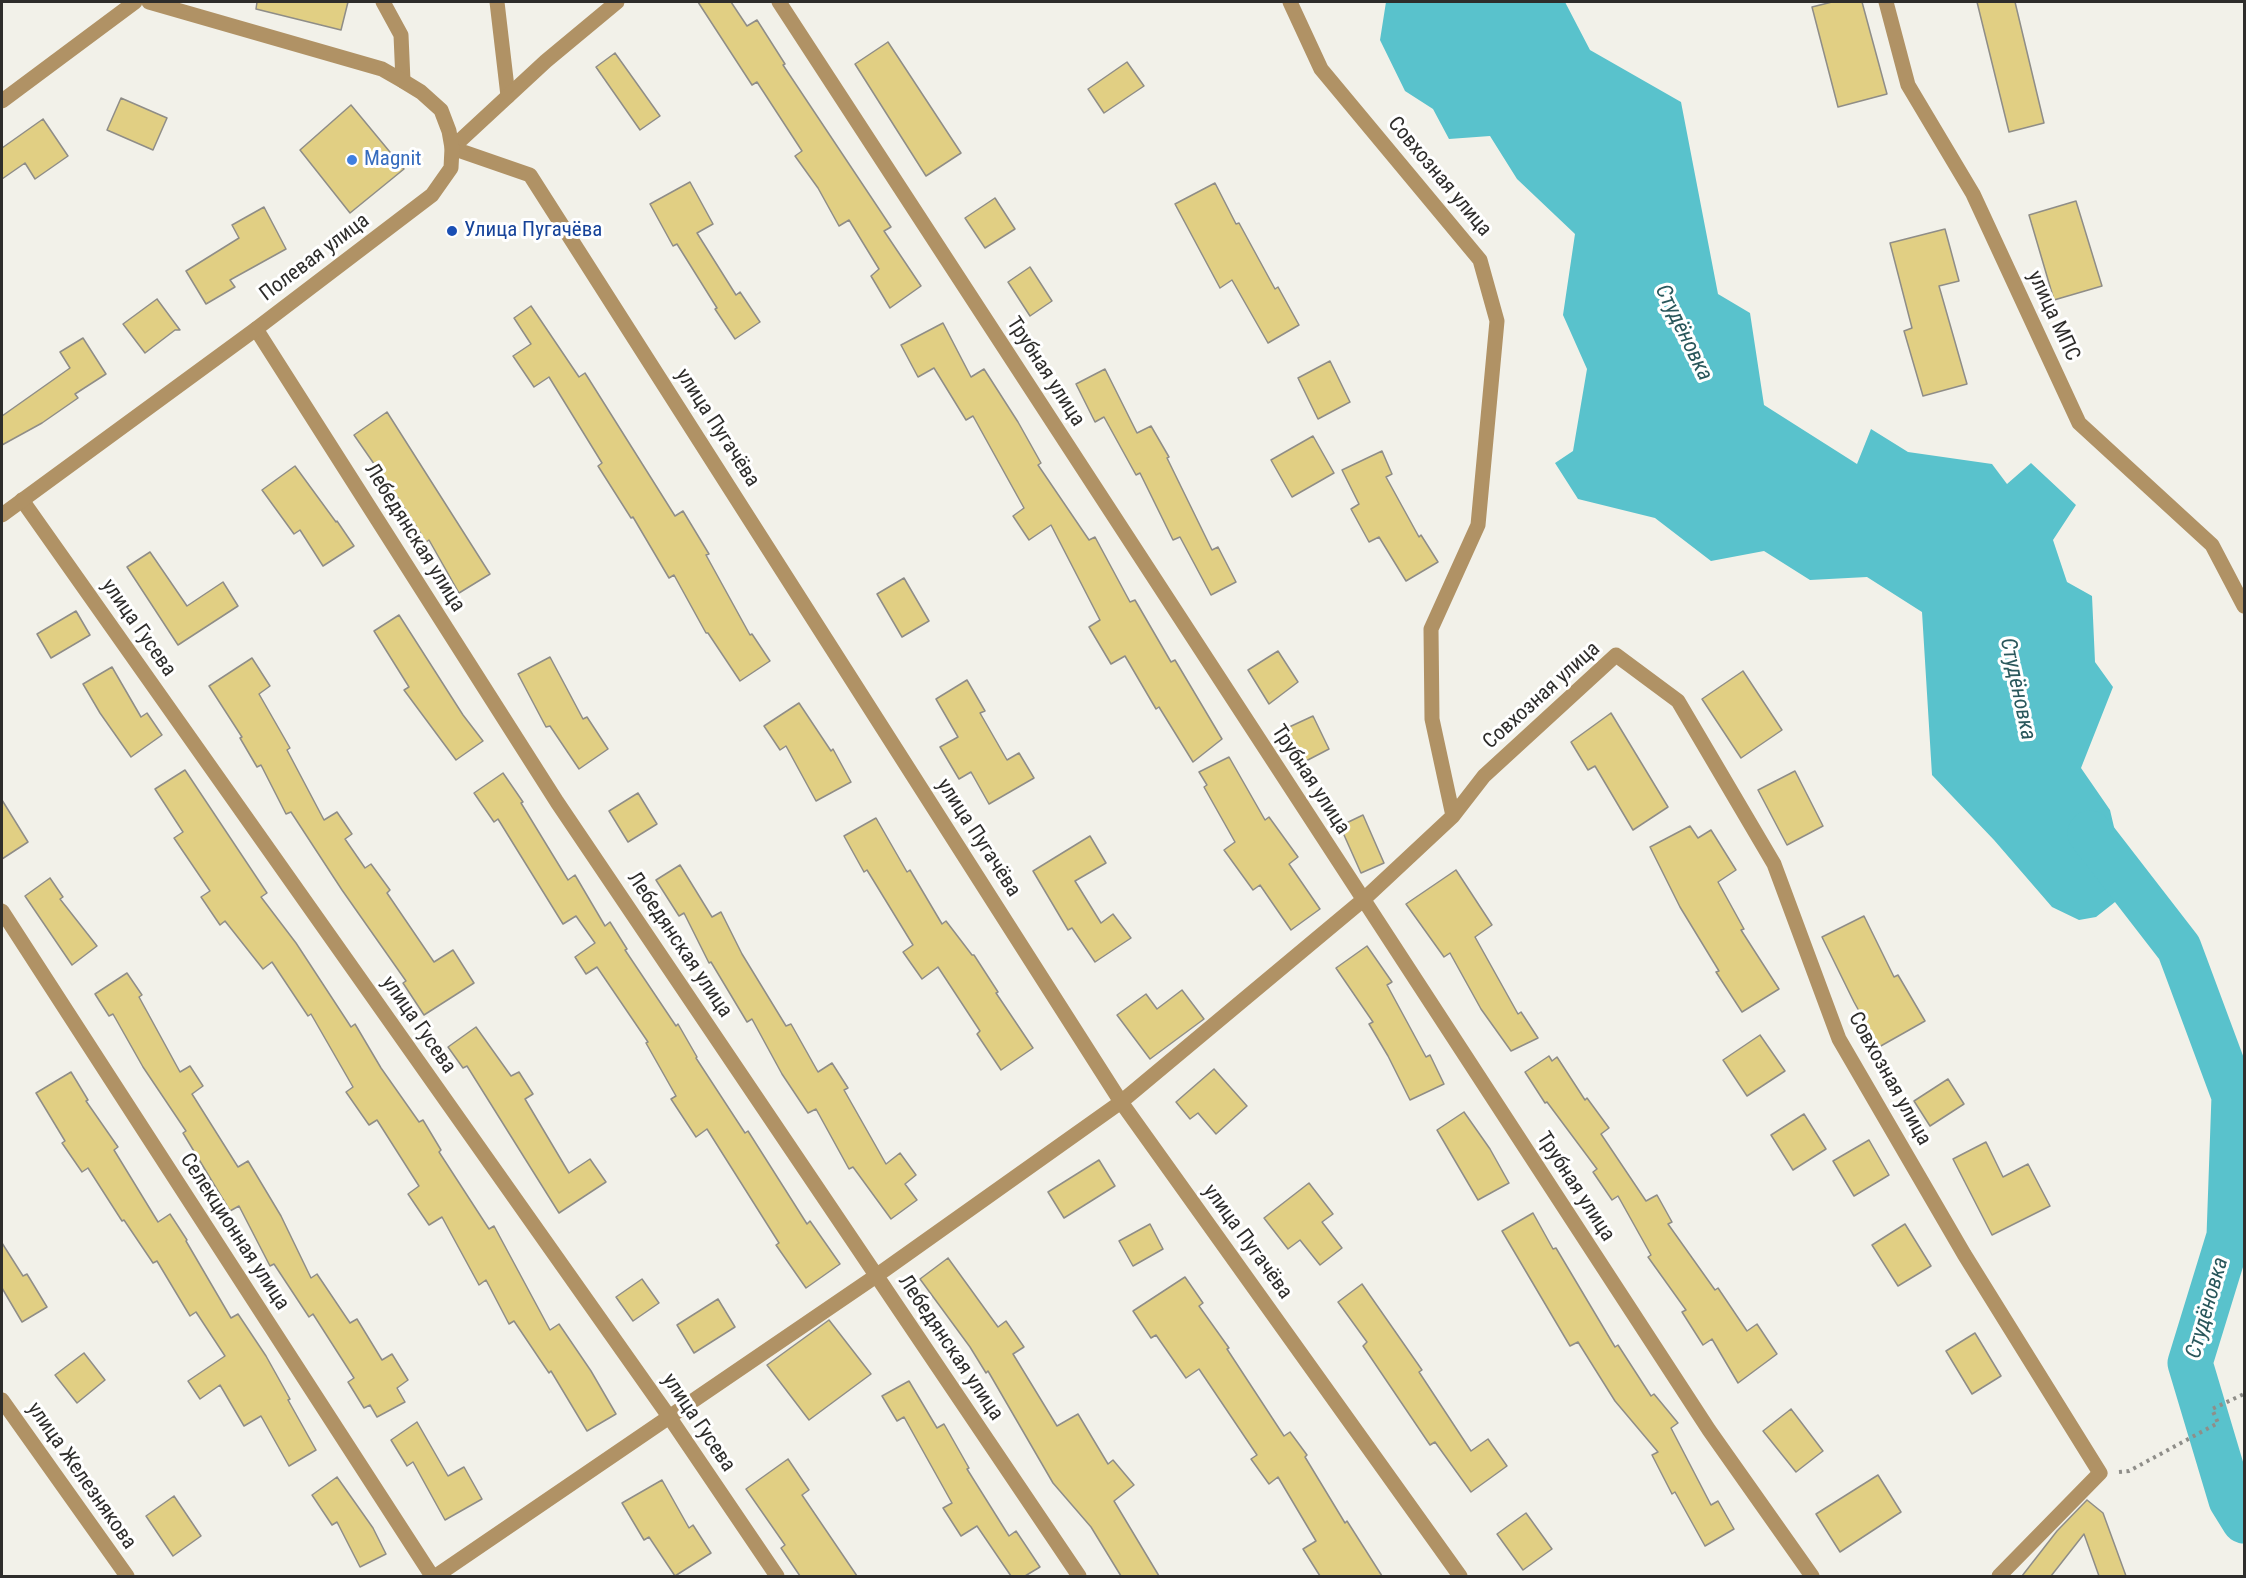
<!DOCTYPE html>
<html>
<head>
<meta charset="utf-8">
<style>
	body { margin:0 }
	#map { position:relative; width:2246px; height:1578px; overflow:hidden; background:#f2f1e9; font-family:"Roboto Condensed",sans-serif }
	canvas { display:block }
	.frame { position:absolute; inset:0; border:3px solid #2e2d2b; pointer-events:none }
</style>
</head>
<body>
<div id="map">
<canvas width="2246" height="1578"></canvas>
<div class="frame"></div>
</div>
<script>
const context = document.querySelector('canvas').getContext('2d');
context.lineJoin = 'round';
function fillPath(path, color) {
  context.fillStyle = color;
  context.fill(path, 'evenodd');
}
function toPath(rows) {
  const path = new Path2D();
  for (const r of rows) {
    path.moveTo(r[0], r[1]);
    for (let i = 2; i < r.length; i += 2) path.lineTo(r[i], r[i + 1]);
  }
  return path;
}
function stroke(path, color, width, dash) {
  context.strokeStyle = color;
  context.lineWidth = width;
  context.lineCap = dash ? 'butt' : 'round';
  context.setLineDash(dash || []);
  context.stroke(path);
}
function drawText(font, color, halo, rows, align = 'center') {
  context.font = font + ' "Roboto Condensed",sans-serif';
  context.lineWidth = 6;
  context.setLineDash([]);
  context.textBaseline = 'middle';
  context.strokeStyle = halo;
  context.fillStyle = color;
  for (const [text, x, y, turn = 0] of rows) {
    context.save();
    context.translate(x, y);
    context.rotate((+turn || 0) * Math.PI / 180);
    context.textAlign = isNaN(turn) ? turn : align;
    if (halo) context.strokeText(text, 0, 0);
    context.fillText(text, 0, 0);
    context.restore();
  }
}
fillPath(toPath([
	[1386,2,1565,2,1590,50,1681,102,1718,294,1750,313,1764,405,1857,464,1871,429,1908,452,1992,464,2007,484,2031,463,2076,505,2053,540,2067,582,2092,596,2095,662,2113,687,2081,768,2110,810,2129,891,2096,917,2079,920,2052,907,1994,840,1932,775,1922,612,1867,577,1810,580,1764,551,1711,561,1655,518,1578,499,1555,463,1573,451,1587,369,1563,315,1575,234,1517,179,1490,136,1449,139,1433,109,1405,91,1380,40]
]), '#59c2cc');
stroke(toPath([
	[2090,833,2179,948,2234,1096,2229,1236,2190,1363,2231,1500,2244,1521]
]), '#59c2cc', 45);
const building = toPath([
	[257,2,348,2,341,30,256,9,257,2],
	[698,2,731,2,747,26,757,20,785,64,783,65,891,227,884,231,921,286,890,308,871,276,879,269,849,220,839,226,818,188,795,156,802,151,757,82,752,85,698,2],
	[1832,2,1862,2,1887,94,1838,107,1812,7,1832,2],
	[1977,2,2015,2,2044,123,2009,132,1977,2],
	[888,42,961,153,926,176,855,64,888,42],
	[615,53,660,116,640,130,596,67,615,53],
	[1127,62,1144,86,1104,113,1088,89,1127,62],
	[121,98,167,118,153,150,107,130,121,98],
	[351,105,404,169,350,213,300,150,351,105],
	[43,119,68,156,35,179,25,163,2,179,2,148,43,119],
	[690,182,713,224,697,233,736,295,740,292,760,322,735,339,715,309,717,308,677,244,673,246,650,204,690,182],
	[1215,183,1236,224,1239,223,1275,289,1278,287,1299,325,1268,343,1232,280,1220,288,1175,204,1215,183],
	[995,198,1015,229,985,248,965,218,995,198],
	[2076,201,2102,286,2054,300,2029,215,2076,201],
	[264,207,286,249,230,280,235,287,206,304,186,271,239,238,232,225,264,207],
	[1945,229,1959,281,1939,286,1967,384,1923,396,1904,331,1912,328,1890,243,1945,229],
	[1030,267,1052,301,1030,316,1008,282,1030,267],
	[157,299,180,330,175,330,145,353,123,324,157,299],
	[531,306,579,377,585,373,675,516,683,511,709,554,706,555,750,635,752,634,770,661,740,681,708,633,706,633,674,575,669,578,633,517,631,518,598,466,602,463,549,377,534,387,513,356,531,344,514,318,531,306],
	[943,323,971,377,984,369,1018,422,1041,463,1038,465,1089,540,1095,537,1130,602,1135,600,1171,662,1175,660,1222,739,1193,762,1159,707,1156,709,1125,656,1111,664,1089,627,1100,620,1051,525,1029,540,1013,516,1024,508,973,416,966,420,934,368,918,377,901,345,943,323],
	[83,338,106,374,75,394,78,398,42,423,2,445,2,416,70,368,60,352,83,338],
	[1330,361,1350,402,1318,419,1298,378,1330,361],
	[1105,369,1137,433,1151,426,1169,457,1167,458,1212,550,1218,547,1236,582,1211,595,1180,537,1173,540,1140,473,1136,475,1104,417,1095,422,1076,384,1105,369],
	[387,412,490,574,459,593,429,540,426,542,380,470,379,471,354,435,387,412],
	[1313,436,1334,473,1292,497,1271,460,1313,436],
	[1382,451,1392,474,1386,477,1419,537,1421,535,1438,562,1406,581,1379,537,1369,542,1351,509,1359,504,1342,470,1382,451],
	[295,466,336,522,337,521,354,546,323,566,300,530,294,534,262,490,295,466],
	[150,552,187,606,223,582,238,606,178,645,127,567,150,552],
	[904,578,929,621,902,637,877,594,904,578],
	[76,611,90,635,51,658,37,634,76,611],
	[399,615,463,715,483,741,456,760,404,690,409,687,374,631,399,615],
	[1278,651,1298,682,1269,704,1248,670,1278,651],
	[550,657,583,719,587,717,608,749,579,769,550,726,546,727,518,674,550,657],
	[252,658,270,686,259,694,290,748,287,750,324,820,337,812,352,834,345,839,365,868,371,864,390,890,387,893,434,962,453,950,474,983,424,1015,403,983,406,981,342,890,291,812,286,814,261,765,257,767,240,738,242,737,209,686,252,658],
	[112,667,141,717,147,713,162,735,131,757,100,713,83,684,112,667],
	[1743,671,1782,730,1741,758,1702,699,1743,671],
	[967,680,985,711,980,713,1007,760,1019,753,1034,778,989,804,971,772,959,779,940,747,958,737,936,699,967,680],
	[799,703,831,751,833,749,851,782,816,801,786,746,780,750,764,726,799,703],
	[1611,713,1668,807,1633,830,1595,766,1588,770,1571,742,1611,713],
	[1313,716,1329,749,1304,762,1287,728,1313,716],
	[1229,757,1265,820,1269,817,1298,857,1289,864,1320,909,1291,930,1260,885,1253,890,1224,850,1235,842,1204,787,1207,785,1199,772,1229,757],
	[185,770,267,893,261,897,296,943,351,1027,355,1024,381,1068,419,1122,423,1120,441,1150,439,1152,489,1229,494,1226,550,1330,559,1324,591,1371,616,1414,587,1431,551,1371,549,1373,514,1321,509,1324,486,1280,479,1285,442,1217,429,1225,408,1194,419,1186,377,1120,369,1125,346,1092,353,1087,311,1014,308,1016,272,962,263,969,225,921,220,925,201,897,210,891,174,838,183,832,155,789,185,770],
	[1795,771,1823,826,1787,845,1758,790,1795,771],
	[503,773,523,802,521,803,568,880,575,875,605,926,610,922,627,949,625,950,676,1026,678,1024,697,1057,696,1058,745,1133,748,1131,807,1224,810,1221,840,1264,806,1288,776,1245,779,1243,707,1129,696,1137,671,1099,676,1096,646,1043,648,1042,597,967,586,974,575,957,595,943,576,916,563,924,498,819,494,822,474,793,503,773],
	[638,793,657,824,628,842,609,811,638,793],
	[2,800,28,842,2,859,2,800],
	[1363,815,1384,863,1361,873,1340,826,1363,815],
	[876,818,907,872,910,870,942,924,946,921,972,955,974,955,998,992,996,993,1033,1048,1001,1070,977,1034,980,1031,938,967,922,979,903,952,913,945,867,870,864,872,844,836,876,818],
	[1690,826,1698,838,1711,830,1736,870,1718,882,1744,929,1741,930,1779,989,1742,1012,1716,972,1719,971,1680,907,1650,847,1690,826],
	[1090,836,1106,863,1075,881,1101,923,1113,914,1131,938,1095,962,1072,928,1068,930,1033,871,1090,836],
	[680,865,712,917,721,912,742,954,786,1026,791,1024,818,1072,832,1063,848,1088,844,1090,886,1164,900,1153,916,1175,905,1184,917,1200,891,1219,853,1167,849,1169,816,1109,808,1113,782,1074,752,1019,747,1022,711,962,709,963,684,913,679,916,656,880,680,865],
	[1456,870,1492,925,1475,937,1518,1014,1521,1012,1538,1038,1511,1051,1481,1009,1450,953,1444,957,1406,904,1456,870],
	[50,878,63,897,60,899,97,946,72,965,25,896,50,878],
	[1864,916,1894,977,1898,975,1925,1021,1879,1047,1854,1002,1822,937,1864,916],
	[1367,946,1392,982,1387,985,1426,1057,1430,1055,1444,1084,1410,1100,1388,1056,1369,1024,1373,1022,1336,968,1367,946],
	[127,973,142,995,139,997,180,1072,190,1066,203,1086,192,1094,238,1167,248,1161,281,1216,311,1278,317,1274,350,1323,357,1319,382,1360,392,1354,408,1380,397,1388,405,1402,377,1417,370,1405,364,1408,348,1382,354,1378,313,1314,309,1317,274,1264,270,1266,239,1206,230,1211,183,1133,186,1131,143,1067,113,1014,109,1016,95,994,127,973],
	[1182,990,1204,1019,1150,1059,1117,1015,1146,994,1157,1009,1182,990],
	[476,1027,511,1076,519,1072,533,1094,525,1099,569,1173,590,1159,606,1182,559,1213,467,1066,463,1068,448,1047,476,1027],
	[1760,1035,1785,1071,1747,1096,1723,1060,1760,1035],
	[1549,1056,1552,1061,1557,1057,1585,1100,1587,1098,1609,1128,1601,1134,1646,1201,1657,1195,1672,1222,1668,1224,1715,1290,1718,1288,1747,1331,1757,1324,1777,1354,1738,1383,1712,1339,1703,1345,1682,1312,1686,1310,1648,1257,1651,1255,1618,1196,1612,1200,1593,1172,1597,1169,1547,1102,1545,1103,1525,1072,1549,1056],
	[1214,1069,1247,1106,1216,1134,1198,1113,1190,1119,1176,1102,1214,1069],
	[71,1072,88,1100,86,1101,118,1147,114,1150,158,1222,170,1214,187,1240,186,1241,231,1318,238,1314,266,1356,290,1399,288,1400,316,1450,289,1466,261,1416,244,1426,220,1385,200,1399,188,1381,225,1356,196,1312,190,1316,157,1261,153,1263,124,1220,122,1221,88,1168,82,1172,62,1143,65,1141,36,1093,71,1072],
	[1948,1079,1964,1104,1930,1126,1914,1101,1948,1079],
	[1464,1112,1490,1149,1509,1183,1478,1200,1437,1130,1464,1112],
	[1804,1114,1826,1149,1793,1170,1771,1135,1804,1114],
	[1869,1140,1889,1175,1854,1196,1833,1161,1869,1140],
	[1986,1142,2003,1177,2028,1164,2050,1206,1992,1235,1953,1159,1986,1142],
	[1099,1160,1115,1186,1064,1218,1048,1192,1099,1160],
	[1309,1183,1333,1214,1322,1222,1342,1248,1320,1265,1300,1240,1288,1249,1264,1218,1309,1183],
	[1533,1213,1553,1249,1556,1248,1615,1347,1618,1345,1651,1396,1654,1394,1678,1423,1671,1428,1711,1505,1718,1501,1734,1529,1705,1546,1675,1492,1672,1494,1652,1455,1658,1452,1615,1401,1578,1342,1570,1346,1502,1231,1533,1213],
	[1150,1224,1163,1249,1133,1266,1119,1241,1150,1224],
	[1905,1224,1931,1266,1898,1286,1872,1245,1905,1224],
	[2,1243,23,1276,27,1274,47,1307,22,1322,2,1288,2,1243],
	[948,1258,998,1327,1006,1321,1024,1347,1013,1354,1057,1426,1078,1414,1108,1464,1113,1460,1134,1485,1114,1501,1159,1576,1121,1576,1091,1527,1053,1483,988,1371,986,1373,970,1347,920,1279,948,1258],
	[1185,1277,1203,1303,1199,1306,1229,1348,1227,1349,1284,1436,1290,1432,1307,1455,1305,1457,1345,1523,1347,1521,1382,1576,1320,1576,1303,1549,1316,1541,1278,1477,1269,1484,1251,1459,1257,1455,1199,1369,1186,1378,1156,1335,1151,1338,1133,1311,1185,1277],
	[642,1279,659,1303,633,1321,616,1297,642,1279],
	[1362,1284,1422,1370,1419,1372,1471,1451,1488,1439,1507,1466,1471,1492,1435,1442,1430,1445,1363,1346,1367,1342,1338,1302,1362,1284],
	[718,1299,735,1327,694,1353,677,1325,718,1299],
	[829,1320,871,1374,809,1420,767,1365,829,1320],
	[1975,1333,2001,1376,1972,1394,1946,1351,1975,1333],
	[84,1353,105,1380,77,1403,55,1375,84,1353],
	[909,1381,937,1428,944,1424,969,1468,967,1469,1009,1536,1016,1531,1040,1567,1025,1576,1011,1576,977,1526,961,1536,943,1508,952,1503,904,1417,897,1421,882,1396,909,1381],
	[1791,1409,1823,1451,1796,1472,1763,1431,1791,1409],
	[417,1422,448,1476,464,1467,482,1499,445,1520,413,1462,407,1466,391,1440,417,1422],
	[788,1459,809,1490,802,1495,857,1576,800,1576,781,1548,785,1545,746,1489,788,1459],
	[1878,1475,1901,1512,1840,1552,1816,1514,1878,1475],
	[337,1477,373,1528,386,1554,360,1567,337,1522,332,1525,312,1495,337,1477],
	[662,1480,689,1528,693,1525,711,1553,675,1576,649,1537,644,1540,622,1503,662,1480],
	[174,1496,201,1536,173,1556,146,1516,174,1496],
	[2087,1500,2103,1513,2126,1576,2099,1576,2084,1534,2051,1576,2022,1576,2057,1531,2087,1500],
	[1526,1513,1552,1549,1523,1570,1497,1534,1526,1513]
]);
fillPath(building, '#e1cf83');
stroke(building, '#8f8d87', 1.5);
stroke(toPath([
	[2119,1472,2129,1471,2218,1423,2212,1409,2244,1394]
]), '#8f8e89', 4, [3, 4.5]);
stroke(toPath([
	[383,2,401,35,403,81],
	[497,2,508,96]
]), '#b09265', 15);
stroke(toPath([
	[617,2,546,61,452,148,530,175,1121,1102,1460,1576],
	[779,2,1709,1430,1812,1576],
	[1290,2,1321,69,1480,260,1497,321,1478,525,1431,629,1432,719,1453,816],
	[1886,2,1908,85,1973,194,2079,423,2212,545,2244,606],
	[2,101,135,2],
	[256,329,557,802,1079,1576],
	[22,500,670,1418,777,1576],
	[2,911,432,1576],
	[436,1576,876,1276,1121,1102,1363,900,1453,816,1484,776,1616,655,1678,701,1774,864,1839,1039,1964,1254,2100,1473,1999,1576]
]), '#b09265', 15);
stroke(toPath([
	[2,515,256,329,432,195,451,168,452,148,449,131,441,110,421,92,403,81,382,69,149,2],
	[2,1400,127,1576]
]), '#b09265', 15);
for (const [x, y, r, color] of [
	[352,160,6,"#3f7fe0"],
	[452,231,6,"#1a4fb4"]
]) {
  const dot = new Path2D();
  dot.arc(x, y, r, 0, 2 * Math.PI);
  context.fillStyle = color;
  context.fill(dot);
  stroke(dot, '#fff', 2);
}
drawText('21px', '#366cbe', '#fff', [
	["Magnit",364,160]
], 'left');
drawText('21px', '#2e2d2b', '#fff', [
	["Совхозная улица",1439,177,50],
	["Полевая улица",315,258,-37],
	["улица МПС",2053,316,65],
	["Трубная улица",1045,372,57],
	["улица Пугачёва",717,428,57],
	["Лебедянская улица",414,538,58],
	["улица Гусева",138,628,55],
	["Совхозная улица",1542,696,-42],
	["Трубная улица",1310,780,57],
	["улица Пугачёва",978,838,57],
	["Лебедянская улица",679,945,56],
	["улица Гусева",418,1025,55],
	["Совхозная улица",1889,1079,61],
	["Трубная улица",1575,1187,57],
	["Селекционная улица",234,1232,57],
	["улица Пугачёва",1247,1242,54],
	["Лебедянская улица",950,1348,56],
	["улица Гусева",698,1423,56],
	["улица Железнякова",81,1476,55]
]);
drawText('21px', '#164399', '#fff', [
	["Улица Пугачёва",464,231]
], 'left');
drawText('italic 22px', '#29575b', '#fff', [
	["Студёновка",1683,333,64],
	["Студёновка",2017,689,78],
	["Студёновка",2208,1308,-74]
]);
</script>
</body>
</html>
